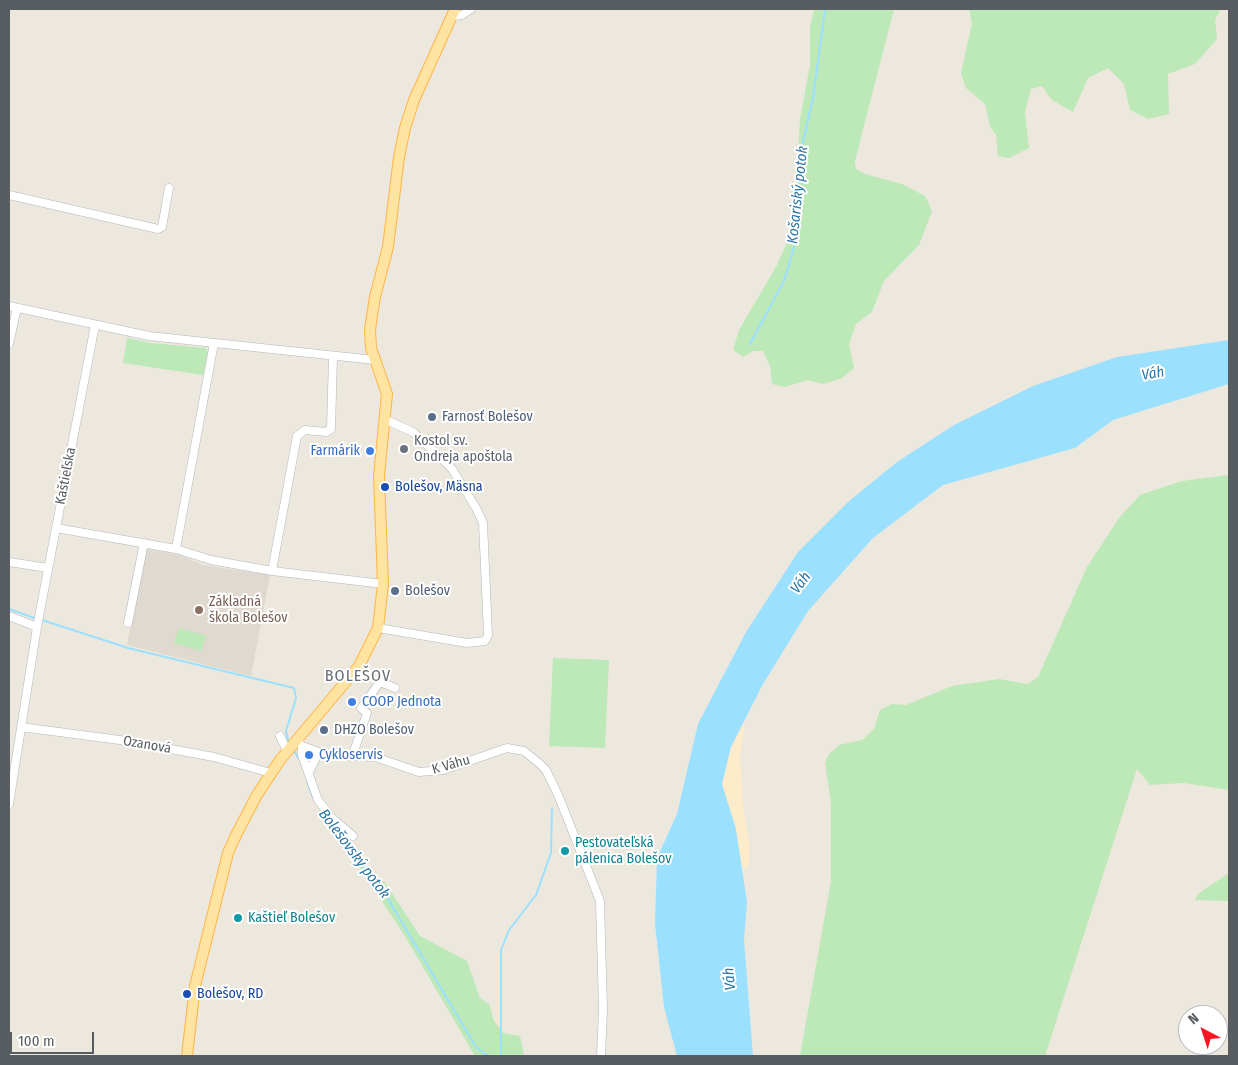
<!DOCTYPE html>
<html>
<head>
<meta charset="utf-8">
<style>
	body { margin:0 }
	#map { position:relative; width:1238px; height:1065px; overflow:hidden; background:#ede8de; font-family:"Fira Sans Condensed",sans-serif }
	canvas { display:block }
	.frame { position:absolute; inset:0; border:10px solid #585d61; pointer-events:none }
	.north { position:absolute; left:1178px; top:1005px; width:50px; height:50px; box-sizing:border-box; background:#fff; border:1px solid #bcbec0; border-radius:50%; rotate:320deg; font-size:14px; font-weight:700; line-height:20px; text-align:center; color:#585d61 }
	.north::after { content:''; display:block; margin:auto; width:18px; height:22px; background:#f91822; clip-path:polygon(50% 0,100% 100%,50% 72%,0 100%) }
	.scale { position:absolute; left:10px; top:1032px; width:84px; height:22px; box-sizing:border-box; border:2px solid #585d61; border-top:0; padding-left:6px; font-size:15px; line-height:18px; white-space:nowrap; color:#585d61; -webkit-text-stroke:4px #fff; paint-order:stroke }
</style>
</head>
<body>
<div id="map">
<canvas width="1238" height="1065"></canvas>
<div class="frame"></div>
<div class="north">N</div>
<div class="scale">100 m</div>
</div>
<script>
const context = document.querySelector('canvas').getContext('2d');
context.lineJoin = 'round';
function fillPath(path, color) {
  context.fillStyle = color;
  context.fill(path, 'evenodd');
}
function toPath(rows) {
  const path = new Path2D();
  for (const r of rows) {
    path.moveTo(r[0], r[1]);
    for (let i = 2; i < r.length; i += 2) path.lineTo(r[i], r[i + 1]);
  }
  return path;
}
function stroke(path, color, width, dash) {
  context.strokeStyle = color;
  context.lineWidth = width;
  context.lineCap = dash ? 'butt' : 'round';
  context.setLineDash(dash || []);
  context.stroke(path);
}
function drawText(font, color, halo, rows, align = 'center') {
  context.font = font + ' "Fira Sans Condensed",sans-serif';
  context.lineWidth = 4;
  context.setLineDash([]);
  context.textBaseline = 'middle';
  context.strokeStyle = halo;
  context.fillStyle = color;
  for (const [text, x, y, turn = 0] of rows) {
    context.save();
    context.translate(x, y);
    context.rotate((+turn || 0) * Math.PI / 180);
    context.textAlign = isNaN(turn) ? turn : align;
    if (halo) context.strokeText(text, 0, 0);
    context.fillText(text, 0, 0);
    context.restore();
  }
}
fillPath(toPath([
	[146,549,180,555,203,565,270,575,251,676,127,645]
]), '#dfd9cf');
fillPath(toPath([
	[814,9,894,9,855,161,856,169,865,174,902,184,925,196,932,211,919,245,884,281,872,312,856,324,849,344,854,368,842,378,823,384,807,380,785,387,772,384,770,366,763,351,753,351,743,357,733,350,739,330,777,265,795,224,800,119,810,65,810,27],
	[969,9,1221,9,1215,20,1217,39,1195,64,1168,74,1169,114,1148,119,1130,110,1124,84,1108,68,1088,78,1073,112,1052,100,1042,86,1031,89,1025,112,1029,148,1009,158,998,156,996,135,990,127,985,104,966,88,961,73,972,23],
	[127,338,151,343,206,348,208,352,203,375,123,363],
	[1229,475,1229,790,1184,783,1150,785,1137,769,1045,1056,800,1056,831,881,831,803,825,763,829,754,839,745,862,740,874,729,880,710,892,704,906,705,952,686,999,679,1028,684,1038,677,1087,567,1119,518,1140,495,1182,481],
	[179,628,206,636,201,651,174,643],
	[553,658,609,660,605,748,549,746],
	[356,862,384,881,420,936,467,961,480,998,489,1004,494,1021,503,1033,520,1036,524,1056,475,1056,403,933],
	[1229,873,1229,901,1195,900,1199,893]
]), '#bde8b8');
fillPath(toPath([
	[742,726,745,726,740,754,743,806,749,843,749,865,742,872,736,829,722,784,731,747]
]), '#feebc9');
fillPath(toPath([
	[1229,340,1229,384,1113,420,1075,448,943,485,873,538,808,611,763,684,731,747,722,784,736,829,747,902,744,940,753,1056,677,1056,664,1007,655,924,657,858,677,814,698,724,746,632,798,552,848,502,897,462,954,425,1033,386,1117,357]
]), '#9ce0ff');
stroke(toPath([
	[750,344,784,281,798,234,800,155,813,98,825,9],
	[9,609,37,619],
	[42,620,128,648,294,688,296,698,286,731,289,744],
	[293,750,300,760],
	[307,781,313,798],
	[320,808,329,824,388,899,476,1047,488,1056],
	[501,1056,501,950,509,930,536,895,551,853,552,808]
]), '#9ce0ff', 2);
const minor = toPath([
	[453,16,462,15,471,9],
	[9,195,158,229,162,227,169,188],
	[9,306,149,336,375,360],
	[9,344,17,308],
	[56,528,176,549,211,560,272,571,383,584],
	[176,549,214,343],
	[9,562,48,568],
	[272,571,297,436,305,430,326,432,331,429,333,357],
	[9,616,37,627,9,804],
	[128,623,144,543],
	[37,627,95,325],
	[378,628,467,643,485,641,488,635,483,523,476,508,452,469,441,458,413,432,386,420],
	[21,727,127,741,214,757,271,773],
	[280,736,287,751],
	[297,740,302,746,319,752,330,755,375,757,419,772,443,770,507,748,524,751,540,764,546,770,559,797,600,901,603,1009,601,1056],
	[302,746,302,755,318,800,331,817,353,836],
	[353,754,367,713,361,708,380,682,395,688],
	[309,772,319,752]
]);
const major = toPath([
	[187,1056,195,986,228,853,236,835,257,795,280,760,359,666,378,628,383,584,379,476,387,394,371,348,370,329,375,297,388,247,399,157,405,128,414,100,455,9]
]);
stroke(minor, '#b2b7bb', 9);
stroke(major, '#feb446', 12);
stroke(minor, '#fff', 8);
stroke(major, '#ffe4a1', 10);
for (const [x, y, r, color] of [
	[432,417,5,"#5c6f8a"],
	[404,449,5,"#6b7280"],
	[370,451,5,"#3f7fe0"],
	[385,487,5,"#1a4fb4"],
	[395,591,5,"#5c6f8a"],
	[199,610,5,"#8d6e63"],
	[352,702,5,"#3f7fe0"],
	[324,730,5,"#5c6f8a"],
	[309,755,5,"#3f7fe0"],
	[565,851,5,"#0f9aa8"],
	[238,918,5,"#0f9aa8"],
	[187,994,5,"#1a4fb4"]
]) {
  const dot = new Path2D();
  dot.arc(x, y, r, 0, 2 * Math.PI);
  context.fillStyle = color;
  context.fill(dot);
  stroke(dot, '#fff', 2);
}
drawText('14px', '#4e5e75', '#fff', [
	["Farnosť Bolešov",442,417],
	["Bolešov",405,591],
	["DHZO Bolešov",334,730]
], 'left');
drawText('14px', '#5b616d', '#fff', [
	["Kostol sv.",414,441],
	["Ondreja apoštola",414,457]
], 'left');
drawText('14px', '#366cbe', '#fff', [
	["Farmárik",360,451,"right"],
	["COOP Jednota",362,702],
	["Cykloservis",319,755]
], 'left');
drawText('14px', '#585d61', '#fff', [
	["Kaštieľska",66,476,-79],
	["Ozanová",147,745,10],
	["K Váhu",451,765,-16]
]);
drawText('14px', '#164399', '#fff', [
	["Bolešov, Mäsna",395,487],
	["Bolešov, RD",197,994]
], 'left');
drawText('14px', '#785e54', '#fff', [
	["Základná",209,602],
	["škola Bolešov",209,618]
], 'left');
drawText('14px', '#0d838f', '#fff', [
	["Pestovateľská",575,843],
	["pálenica Bolešov",575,859],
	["Kaštieľ Bolešov",248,918]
], 'left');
drawText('italic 15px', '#2d77a7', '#fff', [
	["Košariský potok",798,195,-84],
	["Váh",1153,374,-10],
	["Váh",801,583,-53],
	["Bolešovský potok",354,854,53],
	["Váh",730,979,-95]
]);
context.letterSpacing = '1px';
drawText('16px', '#696f74', '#fff', [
	["BOLEŠOV",358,677]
]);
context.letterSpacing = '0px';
</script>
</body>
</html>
